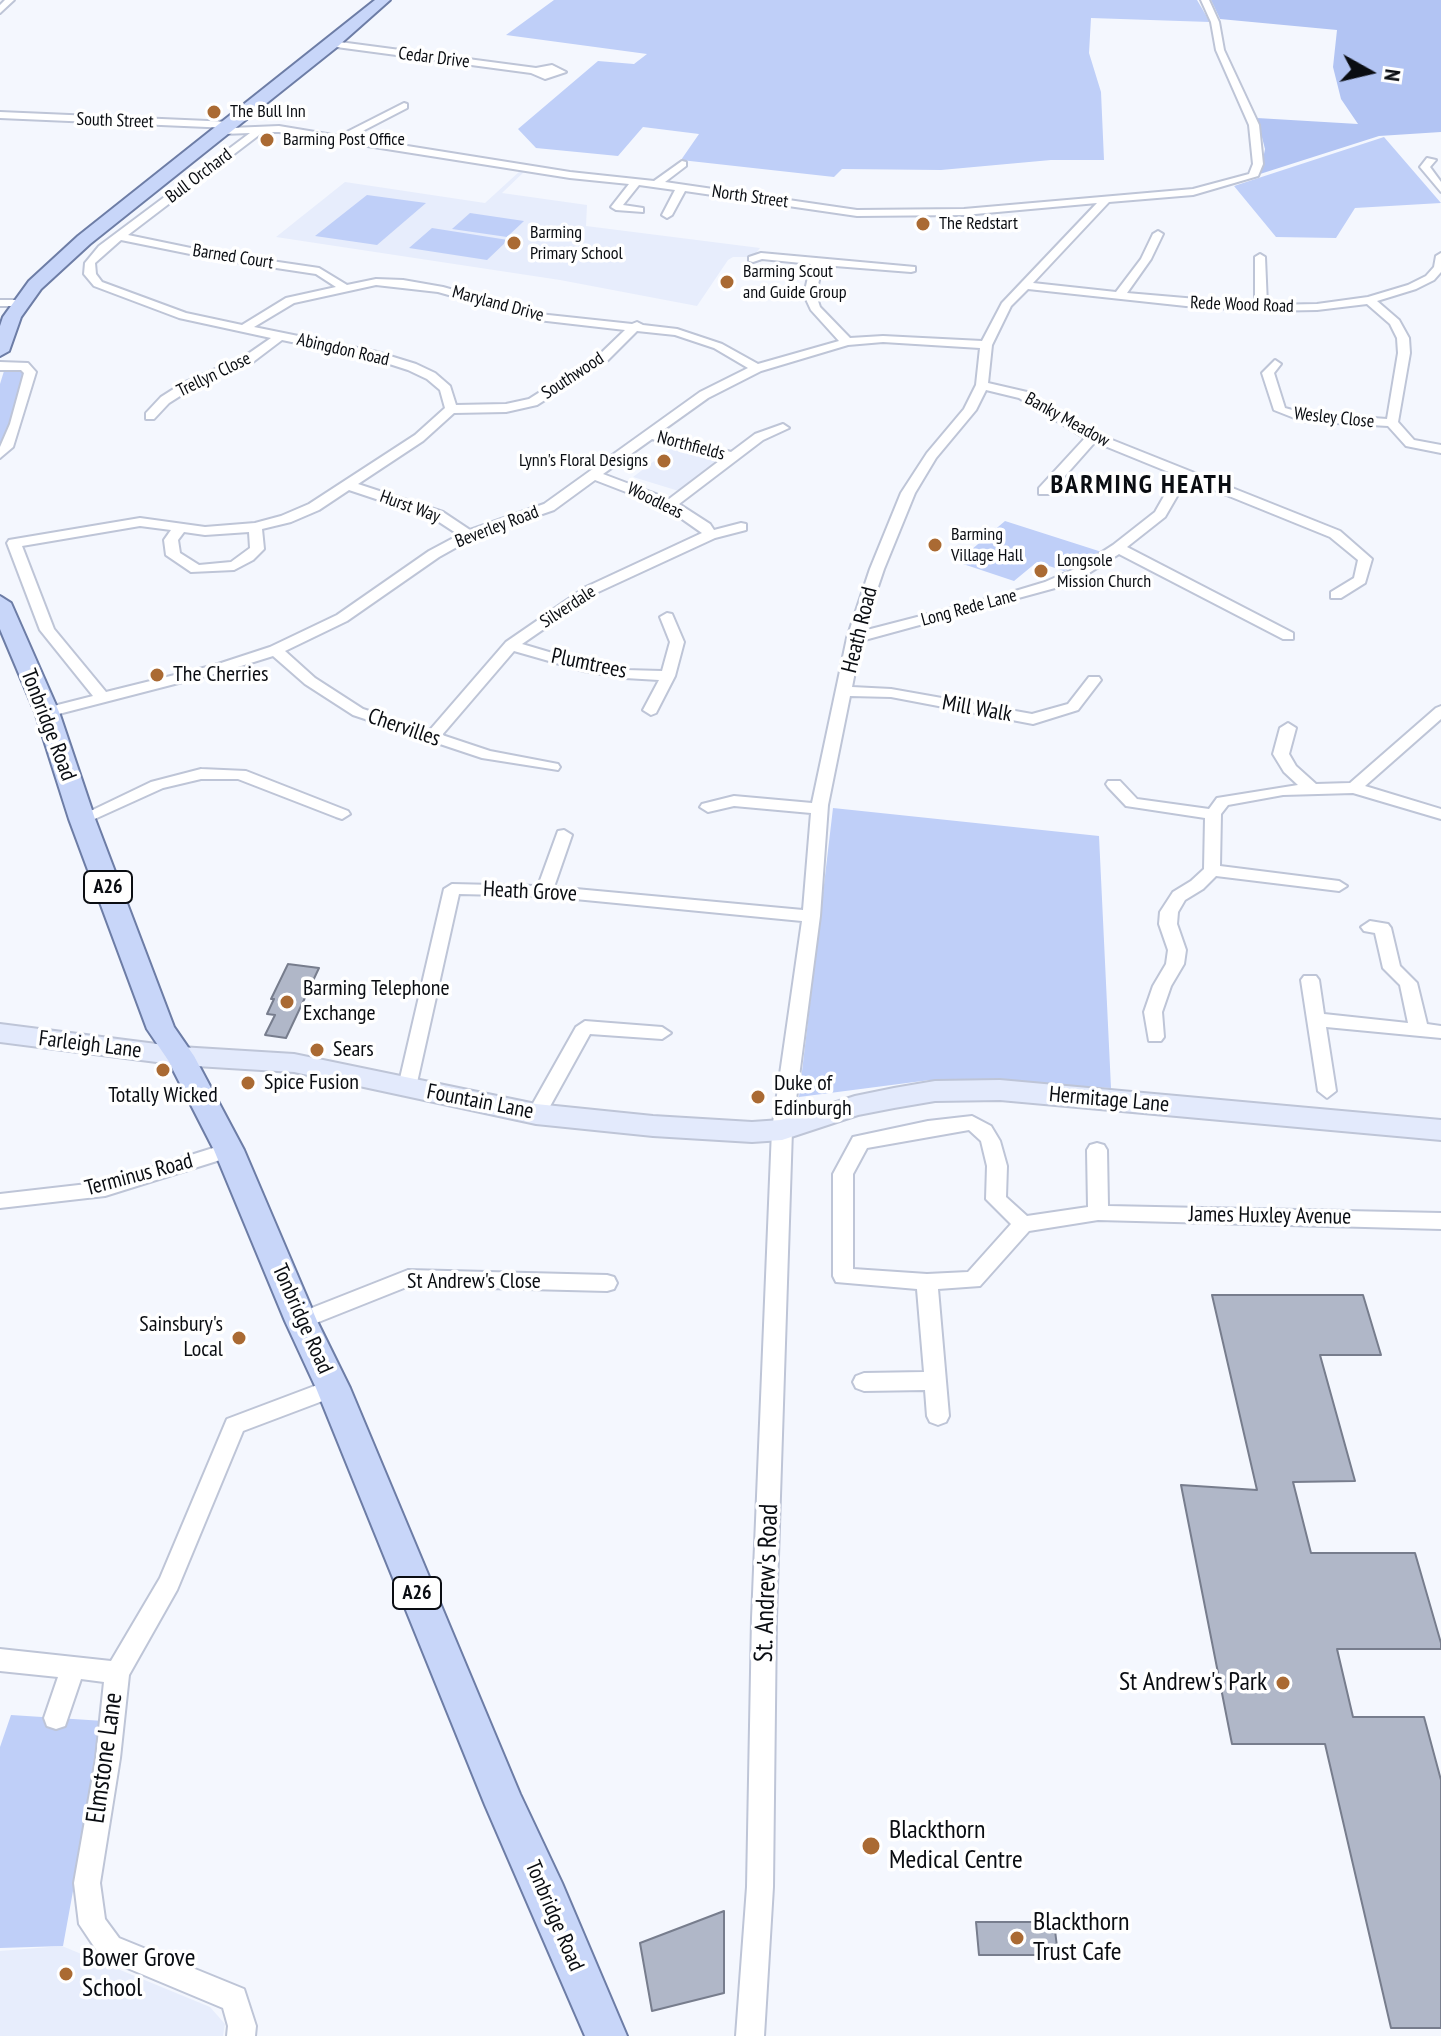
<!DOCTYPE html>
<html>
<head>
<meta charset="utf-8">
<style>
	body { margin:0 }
	#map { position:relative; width:1441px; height:2036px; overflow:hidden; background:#f4f7fe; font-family:"PT Sans Narrow",sans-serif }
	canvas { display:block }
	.north { position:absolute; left:1329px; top:32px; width:80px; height:80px; -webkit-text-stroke:6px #fff; paint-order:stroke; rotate:98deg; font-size:22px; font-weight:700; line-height:32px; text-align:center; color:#0a0d12 }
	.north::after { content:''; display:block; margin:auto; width:28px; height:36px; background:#0a0d12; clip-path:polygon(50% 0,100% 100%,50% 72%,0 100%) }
</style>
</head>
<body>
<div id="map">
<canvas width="1441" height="2036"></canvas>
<div class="north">N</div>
</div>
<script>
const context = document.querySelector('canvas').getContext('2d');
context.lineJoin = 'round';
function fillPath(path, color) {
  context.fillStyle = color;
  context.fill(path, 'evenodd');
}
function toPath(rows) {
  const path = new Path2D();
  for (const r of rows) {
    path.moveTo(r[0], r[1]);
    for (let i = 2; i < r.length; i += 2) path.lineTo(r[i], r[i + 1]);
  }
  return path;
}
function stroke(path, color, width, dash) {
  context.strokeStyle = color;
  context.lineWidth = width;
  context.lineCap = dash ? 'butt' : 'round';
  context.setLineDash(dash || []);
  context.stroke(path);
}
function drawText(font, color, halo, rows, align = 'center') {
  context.font = font + ' "PT Sans Narrow",sans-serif';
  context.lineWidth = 7;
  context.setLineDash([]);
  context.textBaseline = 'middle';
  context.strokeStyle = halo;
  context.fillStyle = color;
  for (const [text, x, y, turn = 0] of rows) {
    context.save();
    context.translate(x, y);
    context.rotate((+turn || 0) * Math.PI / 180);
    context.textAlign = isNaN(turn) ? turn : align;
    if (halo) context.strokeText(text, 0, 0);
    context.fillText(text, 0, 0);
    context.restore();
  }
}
fillPath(toPath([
	[520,171,525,171,502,193,587,205,586,226,760,248,753,257,733,257,728,260,697,306,560,280,276,237,345,182,485,203],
	[674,446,722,460,682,492,633,477],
	[62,1946,210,2007,225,2024,223,2036,0,2036,0,1951]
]), '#e7edfc');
fillPath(toPath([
	[554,0,1197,0,1210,22,1091,18,1089,53,1101,92,1104,160,1051,160,941,170,842,169,834,177,681,160,699,134,643,127,618,156,536,148,518,129,598,61,634,64,647,54,506,35],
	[1384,137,1441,203,1355,208,1336,238,1276,237,1234,186],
	[367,195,426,203,377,245,315,236],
	[470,213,524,221,507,237,452,229],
	[432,228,508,240,487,260,409,248],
	[13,368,25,370,16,412,0,450,0,384,4,371],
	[1005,521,1105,553,1064,571,1037,562,1014,581,957,562],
	[833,808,1099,836,1111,1088,930,1080,799,1097],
	[11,1715,104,1721,63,1946,0,1948,0,1747]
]), '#bfcff8');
fillPath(toPath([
	[1211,0,1441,0,1441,132,1379,136,1260,174,1265,149,1257,118,1358,124,1341,99,1333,67,1337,30,1220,19]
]), '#b2c4f3');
const building = toPath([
	[288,964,319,968,286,1038,265,1035,275,1015,267,1014,274,999,271,999,288,964],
	[1212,1295,1363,1295,1381,1355,1320,1355,1355,1481,1293,1482,1311,1553,1415,1553,1441,1643,1441,1649,1337,1649,1353,1717,1424,1717,1441,1780,1441,2028,1391,2028,1325,1744,1232,1744,1181,1485,1257,1490,1212,1295],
	[724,1911,724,1993,652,2011,640,1943,724,1911],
	[976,1922,1054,1922,1058,1955,979,1955,976,1922]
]);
fillPath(building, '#b0b7c8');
stroke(building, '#777d8d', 2);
const street = toPath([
	[5,0,14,0,0,13,0,5,5,0],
	[1201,0,1209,0,1219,22,1224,50,1259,125,1263,164,1258,176,1193,195,1109,202,1033,283,1116,292,1141,259,1153,234,1158,231,1163,234,1151,259,1127,293,1255,304,1255,257,1260,254,1265,257,1267,305,1317,304,1368,297,1408,285,1426,276,1434,267,1436,256,1441,253,1441,272,1434,280,1416,289,1377,301,1399,320,1409,338,1410,353,1398,422,1414,440,1441,445,1441,453,1406,446,1388,426,1302,421,1274,410,1262,373,1275,360,1281,364,1274,373,1285,408,1303,413,1387,419,1398,353,1397,338,1390,324,1367,304,1317,310,1261,311,1186,306,1028,289,1011,306,992,345,988,383,1027,392,1097,434,1340,531,1372,559,1365,583,1341,598,1331,598,1331,592,1354,578,1358,560,1330,537,1187,479,1165,517,1127,547,1293,633,1293,639,1283,639,1119,554,1089,573,1055,588,861,641,852,687,891,689,1032,714,1068,704,1089,677,1099,677,1101,680,1078,710,1033,724,891,697,850,696,828,805,820,916,792,1130,776,1618,773,1887,764,2036,736,2036,747,1887,752,1618,772,1130,802,921,544,896,459,894,416,1087,407,1094,398,1087,444,889,452,884,538,886,558,831,564,830,572,835,554,887,803,910,811,813,734,806,708,812,700,807,702,804,734,796,812,803,847,638,870,569,901,493,927,453,964,409,976,385,980,348,883,342,848,345,761,371,708,398,659,433,731,452,755,434,783,424,789,428,763,440,679,504,710,524,714,530,741,523,746,524,746,530,715,538,596,593,522,644,586,663,625,670,662,671,670,642,660,617,667,613,672,614,684,642,675,676,656,713,651,715,643,710,659,680,625,678,584,671,514,651,442,735,490,751,558,764,560,767,558,770,482,758,353,715,305,684,273,656,225,671,47,717,42,715,42,709,93,696,40,630,7,543,9,540,140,518,205,527,255,523,281,516,309,504,415,435,445,408,440,390,427,379,408,370,374,359,282,340,253,362,191,389,169,403,154,419,146,419,146,413,161,397,183,383,245,356,271,338,179,318,94,286,84,274,85,263,99,246,250,133,223,134,218,131,230,128,0,118,0,112,231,122,236,125,231,128,279,126,339,136,404,103,407,104,407,108,351,137,570,172,654,181,682,161,686,162,686,166,665,182,857,210,964,209,1193,189,1249,174,1253,164,1249,125,1216,50,1211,22,1201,0],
	[263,132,279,132,570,178,629,184,611,207,616,210,643,212,643,208,623,205,639,185,675,190,662,215,667,218,672,215,685,191,857,216,964,215,1097,203,1002,303,982,341,883,336,850,338,820,307,816,295,822,265,911,272,915,271,915,267,761,253,749,257,749,261,753,262,762,259,811,264,804,295,811,310,839,341,758,364,722,344,677,329,643,325,637,322,632,324,539,314,443,287,403,280,376,279,347,285,319,268,210,252,128,235,263,132],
	[121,240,210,258,316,274,336,287,286,298,242,325,186,313,102,282,96,274,95,263,121,240],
	[376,285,438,292,538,320,625,330,600,354,529,399,506,404,456,405,450,386,435,373,416,364,377,352,254,327,294,303,376,285],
	[637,331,675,335,714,348,748,368,700,392,544,504,470,530,443,512,358,484,423,441,454,413,506,412,537,405,608,360,637,331],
	[986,390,1019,398,1085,438,1039,488,1039,494,1049,494,1095,442,1176,475,1155,512,1113,545,1079,567,1045,582,1002,595,863,631,884,569,915,493,936,458,976,410,986,390],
	[652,439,723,458,669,499,603,474,652,439],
	[595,480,665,507,702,533,586,587,506,642,429,731,363,709,315,678,285,651,347,621,439,557,473,538,554,510,595,480],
	[349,490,433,518,459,535,429,551,337,615,270,647,215,665,106,692,54,629,22,546,140,526,171,530,164,540,166,555,191,572,234,570,253,560,264,549,262,529,291,522,319,510,349,490],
	[184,532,205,535,249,532,250,548,231,562,199,565,180,553,178,540,184,532],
	[332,41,536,68,552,65,566,72,545,79,531,73,329,46,332,41],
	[1427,158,1436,160,1430,167,1441,182,1441,192,1420,167,1427,158],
	[0,300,21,300,27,303,21,306,0,306,0,300],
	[0,362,28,363,36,372,13,447,0,458,0,447,10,424,24,373,21,370,0,370,0,362],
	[1441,706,1441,719,1365,786,1441,809,1441,819,1353,793,1283,795,1228,805,1221,814,1220,866,1339,881,1347,886,1339,891,1216,876,1203,889,1185,900,1178,912,1177,924,1186,950,1184,964,1171,986,1162,1012,1164,1037,1161,1041,1149,1041,1144,1012,1153,986,1166,964,1168,950,1159,924,1160,912,1173,892,1191,881,1204,869,1205,818,1126,806,1108,787,1106,784,1108,781,1120,781,1137,799,1209,809,1217,798,1298,785,1284,772,1273,754,1280,728,1288,723,1296,728,1289,754,1296,766,1316,784,1350,783,1436,708,1441,706],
	[201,769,246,771,348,811,350,814,342,819,336,817,238,779,201,779,163,788,88,822,82,824,74,819,151,782,201,769],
	[1370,921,1388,924,1391,928,1400,966,1417,983,1427,1024,1441,1026,1441,1038,1326,1027,1336,1091,1327,1098,1318,1091,1301,980,1304,976,1316,976,1319,980,1324,1014,1408,1023,1400,985,1383,968,1375,933,1364,931,1361,927,1370,921],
	[585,1021,662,1027,671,1033,662,1039,590,1034,543,1119,529,1119,527,1114,576,1027,585,1021],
	[972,1116,991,1126,1000,1141,1007,1166,1006,1197,1027,1216,1088,1207,1087,1150,1090,1145,1097,1143,1104,1145,1107,1150,1108,1206,1441,1213,1441,1229,1098,1220,1029,1231,980,1286,938,1289,949,1416,946,1422,938,1425,930,1422,927,1416,925,1390,864,1391,856,1388,853,1382,856,1376,864,1373,924,1372,917,1289,836,1282,833,1276,833,1174,853,1137,928,1121,972,1116],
	[969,1130,981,1141,987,1166,986,1199,1011,1224,968,1272,927,1274,853,1269,853,1174,867,1148,969,1130],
	[229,1143,236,1145,239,1150,236,1155,105,1196,0,1208,0,1194,105,1182,229,1143],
	[408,1270,607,1275,614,1277,617,1283,614,1289,607,1291,409,1286,301,1329,294,1327,291,1321,294,1315,408,1270],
	[333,1379,341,1382,344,1388,341,1394,243,1431,177,1590,129,1675,120,1758,100,1883,105,1919,119,1938,244,1989,256,2026,255,2036,227,2036,228,2026,223,2008,101,1957,79,1924,74,1883,96,1758,104,1682,81,1679,65,1726,56,1729,47,1726,44,1718,58,1677,0,1671,0,1649,111,1661,160,1578,227,1419,333,1379]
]);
const secondary = toPath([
	[0,1024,180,1047,294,1054,536,1104,653,1116,752,1122,781,1120,855,1096,894,1088,935,1081,1000,1080,1441,1120,1441,1140,1000,1100,935,1101,894,1108,858,1115,782,1140,752,1142,653,1136,536,1124,294,1072,180,1065,0,1042,0,1024]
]);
const primary = toPath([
	[375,0,390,0,337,47,90,244,41,289,21,317,9,351,0,356,0,326,3,317,29,281,78,236,375,0],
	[0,596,11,603,59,712,95,819,174,1027,194,1056,244,1150,317,1321,350,1388,520,1794,562,1883,627,2036,585,2036,485,1805,316,1388,285,1321,214,1150,168,1060,147,1029,69,819,35,712,0,629,0,596]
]);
stroke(street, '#bec5d7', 4);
stroke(secondary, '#bec5d7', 4);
stroke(primary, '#6d7da6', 4);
fillPath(street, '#fff');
fillPath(secondary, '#e3eafc');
fillPath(primary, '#c8d6f9');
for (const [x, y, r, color] of [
	[214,112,8,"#aa6a33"],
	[267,140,8,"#aa6a33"],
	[923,224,8,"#aa6a33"],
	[514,243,8,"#aa6a33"],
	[727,282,8,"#aa6a33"],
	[664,461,8,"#aa6a33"],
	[935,545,8,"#aa6a33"],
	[1041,571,8,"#aa6a33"],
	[157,675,8,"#aa6a33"],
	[287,1002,8,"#aa6a33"],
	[317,1050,8,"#aa6a33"],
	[163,1070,8,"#aa6a33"],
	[248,1083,8,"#aa6a33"],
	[758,1097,8,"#aa6a33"],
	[239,1338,8,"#aa6a33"],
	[1283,1683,8,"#aa6a33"],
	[871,1846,10,"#aa6a33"],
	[1017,1938,8,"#aa6a33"],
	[66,1974,8,"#aa6a33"]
]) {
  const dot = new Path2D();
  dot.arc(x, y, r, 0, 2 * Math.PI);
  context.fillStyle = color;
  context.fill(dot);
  stroke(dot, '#fff', 3);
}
drawText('18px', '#0a0d12', '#fff', [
	["Cedar Drive",434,58,7],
	["South Street",115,121,2],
	["Bull Orchard",199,176,-37],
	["North Street",750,197,8],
	["Barned Court",233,257,9],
	["Maryland Drive",498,304,15],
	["Rede Wood Road",1242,305,2],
	["Abingdon Road",343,350,13],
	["Trellyn Close",214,375,-26],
	["Southwood",573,376,-33],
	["Wesley Close",1334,418,6],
	["Banky Meadow",1067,420,29],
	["Northfields",691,446,15],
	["Woodleas",655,501,26],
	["Hurst Way",410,507,20],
	["Beverley Road",497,527,-21],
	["Silverdale",568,607,-33],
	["Long Rede Lane",969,608,-15]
]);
drawText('18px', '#0a0d12', '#fff', [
	["The Bull Inn",230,112],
	["Barming Post Office",283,140],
	["The Redstart",939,224],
	["Barming",530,233],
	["Primary School",530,254],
	["Barming Scout",743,272],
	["and Guide Group",743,293],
	["Lynn's Floral Designs",648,461,"right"],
	["Barming",951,535],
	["Village Hall",951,556],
	["Longsole",1057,561],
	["Mission Church",1057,582]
], 'left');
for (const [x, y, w] of [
	[108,887,48],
	[417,1593,48]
]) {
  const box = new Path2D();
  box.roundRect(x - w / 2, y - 16, w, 32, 6);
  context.fillStyle = '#fff';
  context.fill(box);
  stroke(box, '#0a0d12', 2);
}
drawText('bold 20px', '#0a0d12', null, [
	["A26",108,887],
	["A26",417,1593]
]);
drawText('22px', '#0a0d12', '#fff', [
	["Heath Road",860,630,-76],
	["Plumtrees",589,664,12],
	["Mill Walk",977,709,10],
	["Tonbridge Road",48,725,69],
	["Chervilles",404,728,19],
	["Heath Grove",530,892,3],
	["Farleigh Lane",90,1045,7],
	["Hermitage Lane",1109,1100,5],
	["Fountain Lane",480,1102,11],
	["Terminus Road",139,1175,-15],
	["James Huxley Avenue",1270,1216,1],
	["St Andrew's Close",474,1282],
	["Tonbridge Road",302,1319,66],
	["Tonbridge Road",554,1916,67]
]);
drawText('22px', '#0a0d12', '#fff', [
	["The Cherries",173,675],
	["Barming Telephone",303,989],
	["Exchange",303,1014],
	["Sears",333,1050],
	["Spice Fusion",264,1083],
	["Duke of",774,1084],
	["Edinburgh",774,1109],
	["Totally Wicked",163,1096,"center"],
	["Sainsbury's",223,1325,"right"],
	["Local",223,1350,"right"]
], 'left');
context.letterSpacing = '2px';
drawText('bold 26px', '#0a0d12', '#fff', [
	["BARMING HEATH",1142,486]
]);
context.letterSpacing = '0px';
drawText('26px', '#0a0d12', '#fff', [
	["St. Andrew's Road",767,1583,-88],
	["Elmstone Lane",105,1758,-82]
]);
drawText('26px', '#0a0d12', '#fff', [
	["St Andrew's Park",1267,1683,"right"],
	["Blackthorn",889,1831],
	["Medical Centre",889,1861],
	["Blackthorn",1033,1923],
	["Trust Cafe",1033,1953],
	["Bower Grove",82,1959],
	["School",82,1989]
], 'left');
</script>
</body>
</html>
